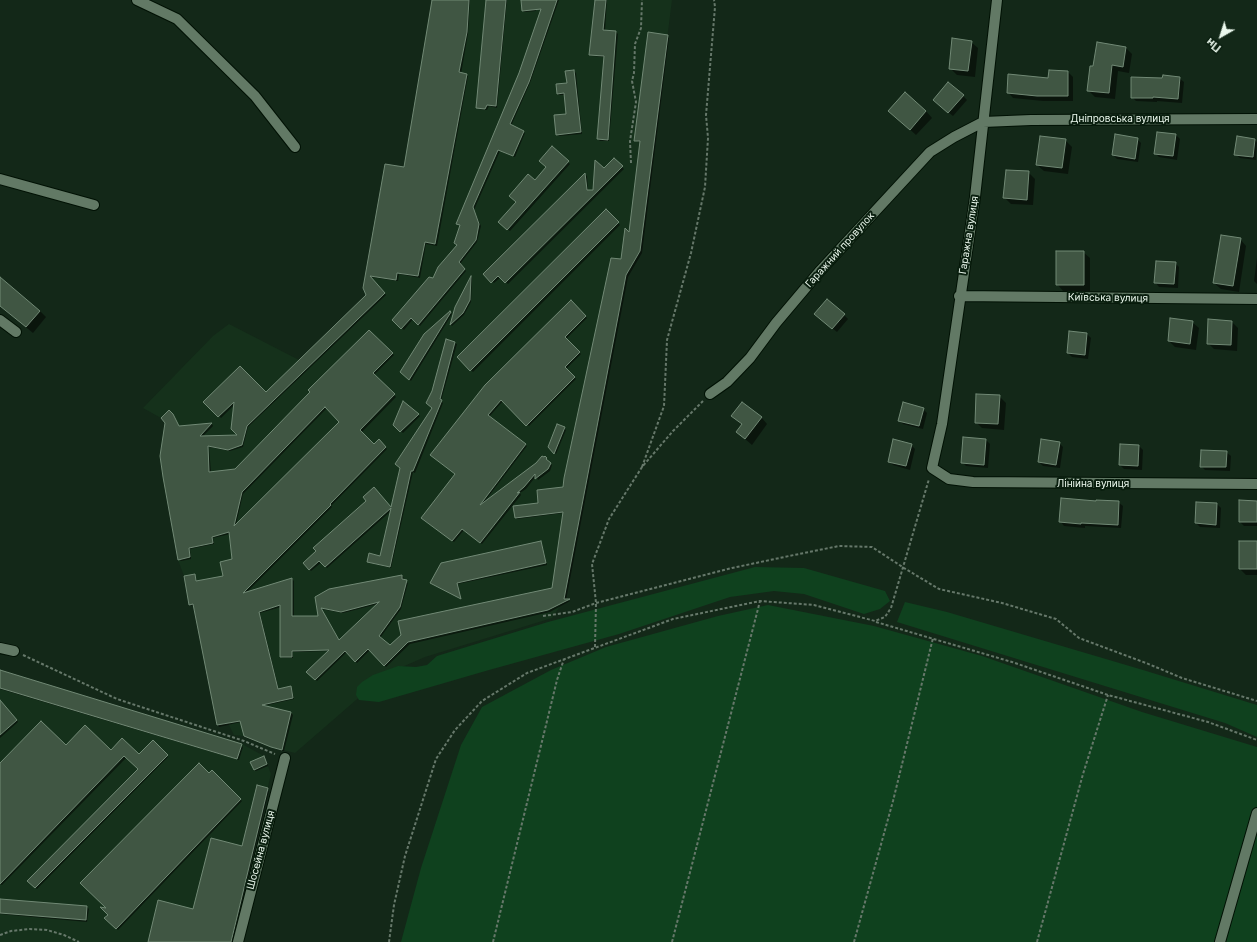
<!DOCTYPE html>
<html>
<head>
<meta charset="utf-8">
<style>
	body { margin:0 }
	#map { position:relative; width:1257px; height:942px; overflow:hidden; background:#132818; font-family:Inter,sans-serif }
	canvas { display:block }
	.north { position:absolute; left:1201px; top:16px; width:40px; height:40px; -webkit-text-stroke:3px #0a1f0f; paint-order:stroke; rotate:219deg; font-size:11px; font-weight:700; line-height:16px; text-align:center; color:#ebf8ed }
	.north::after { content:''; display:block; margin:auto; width:14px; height:18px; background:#ebf8ed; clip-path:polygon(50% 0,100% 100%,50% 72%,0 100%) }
</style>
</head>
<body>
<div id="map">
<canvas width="1257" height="942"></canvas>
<div class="north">Пн</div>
</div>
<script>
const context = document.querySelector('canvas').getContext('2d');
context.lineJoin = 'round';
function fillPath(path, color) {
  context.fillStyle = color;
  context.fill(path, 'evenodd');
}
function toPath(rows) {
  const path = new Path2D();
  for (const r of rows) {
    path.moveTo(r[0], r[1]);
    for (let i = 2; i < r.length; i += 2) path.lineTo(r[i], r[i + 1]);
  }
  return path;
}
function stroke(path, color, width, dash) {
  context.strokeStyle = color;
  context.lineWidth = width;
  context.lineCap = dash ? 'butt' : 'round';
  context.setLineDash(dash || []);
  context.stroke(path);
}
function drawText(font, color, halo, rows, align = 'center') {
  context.font = font + ' Inter,sans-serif';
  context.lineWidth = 4;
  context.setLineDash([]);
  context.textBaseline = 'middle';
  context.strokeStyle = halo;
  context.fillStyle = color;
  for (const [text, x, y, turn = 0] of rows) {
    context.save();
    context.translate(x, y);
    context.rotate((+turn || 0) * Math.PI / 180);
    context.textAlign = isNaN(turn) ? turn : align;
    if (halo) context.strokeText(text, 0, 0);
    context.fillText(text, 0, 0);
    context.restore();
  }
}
fillPath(toPath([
	[432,0,672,0,640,251,626,275,563,602,552,618,425,657,386,674,295,753,272,747,244,736,234,735,228,723,217,725,193,604,189,605,184,576,178,560,163,477,160,456,165,423,161,418,143,408,213,336,229,324,299,360,366,295,363,288,385,164,404,167],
	[0,670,242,744,264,756,271,774,231,942,0,942]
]), '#15311b');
fillPath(toPath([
	[755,567,804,568,885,591,890,601,880,609,864,614,804,594,774,591,730,597,619,634,489,670,379,702,359,700,356,695,357,687,362,682,373,675,398,666,416,667,427,665,437,656,548,622],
	[905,602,947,612,1143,670,1257,705,1257,737,1225,723,897,622],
	[768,605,874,626,982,656,1142,712,1257,747,1257,942,401,942,421,868,461,745,482,707,551,670,606,647,718,616]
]), '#0f411e');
fillPath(toPath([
	[433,0,470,0,468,34,461,74,468,76,437,246,426,244,420,278,399,274,398,281,370,277,386,295,248,427,243,447,230,451,209,447,211,472,236,470,369,331,394,355,374,375,396,397,361,433,374,445,379,441,387,449,331,506,332,507,246,593,292,579,294,581,294,617,319,617,316,597,330,590,402,576,404,578,403,580,408,583,401,609,380,638,390,646,553,589,563,513,517,519,516,517,564,488,629,234,641,143,635,140,667,36,669,38,642,253,628,277,566,600,570,601,550,612,410,644,386,667,370,650,357,663,347,652,317,681,308,672,329,651,293,652,293,658,283,658,281,657,281,607,260,613,279,690,291,687,292,689,294,699,263,706,291,713,293,715,284,751,274,748,247,738,245,736,241,722,219,727,218,725,194,605,192,606,190,604,195,575,197,582,225,576,234,560,230,534,213,538,214,544,190,549,191,559,181,561,179,559,179,427,212,424,213,426,202,437,239,436,235,404,221,418,205,402,266,393,367,295,364,288,405,169],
	[327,408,340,422,236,525,243,494],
	[378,604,340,641,321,609,343,613],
	[487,0,507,0,497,108,489,106,487,110,479,109,477,107],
	[522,0,535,0,536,11,525,12,523,11],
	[546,0,559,0,530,83,511,126,525,133,515,157,500,151,474,210,481,226,477,242,460,264,466,271,420,326,413,319,404,330,393,320,434,279,458,245,461,226,457,223,520,74],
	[595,0,607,0,605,31,616,32,618,34,609,141,600,141,598,139,604,57,591,56,590,55],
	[971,42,978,48,975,77,957,75,950,68],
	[1126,48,1132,54,1129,73,1118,71,1115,99,1095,97,1088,90,1094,67],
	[574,71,576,73,582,134,559,136,557,134,567,115,565,95,559,95,558,94,568,84],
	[1068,72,1073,77,1073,101,1043,101,1013,98,1008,92,1049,79],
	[1179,78,1184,82,1182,103,1157,101,1157,102,1136,101,1132,97,1163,79],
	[963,96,967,100,953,116,938,104],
	[926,111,932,118,916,135,896,117],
	[1158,133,1176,135,1180,139,1177,160,1159,157,1155,153],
	[1137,139,1141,143,1138,162,1117,159,1113,155],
	[1065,140,1072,147,1068,174,1044,171,1037,165],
	[1254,140,1257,142,1256,160,1240,158,1235,154],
	[552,148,570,164,510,231,499,222,547,167],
	[614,159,624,169,508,284,501,277,494,283,485,274,585,174,587,176,588,191,594,191,604,170],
	[1028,172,1035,179,1033,205,1011,204,1004,197],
	[606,210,620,225,473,372,458,357],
	[1240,239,1246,246,1239,292,1221,289,1214,283],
	[1083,252,1090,258,1090,291,1063,291,1057,284],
	[1257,258,1257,284,1254,281],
	[1175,263,1179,267,1178,288,1159,287,1155,282],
	[471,277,472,278,471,302,464,315,452,326,451,325,456,307],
	[0,282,40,311,46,317,33,333,0,306],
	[571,301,587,318,566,339,581,354,566,369,576,379,529,426,503,401,489,417,527,446,485,501,545,458,552,465,550,471,538,480,536,476,526,489,520,493,521,495,482,544,464,530,454,542,424,520,456,474,433,457],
	[450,312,452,314,411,381,401,372],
	[844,315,848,319,837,332,820,318],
	[1192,322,1199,328,1196,350,1175,347,1169,341],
	[1232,322,1238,328,1237,351,1214,349,1208,343],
	[1087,334,1091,338,1088,359,1072,357,1068,353],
	[447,340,457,344,441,401,443,403,415,473,413,472,391,568,370,563,369,562,381,557,391,511,327,568,322,562,311,571,304,564,368,501,374,488,392,509,433,408,433,392],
	[999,396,1006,403,1004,430,982,428,976,422],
	[923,409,927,413,923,429,903,424,899,420],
	[418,415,420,416,403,433,394,424],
	[733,416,761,417,767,424,752,445,737,432,742,425],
	[564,428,566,430,556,454,549,447],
	[986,440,990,444,988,468,966,466,962,462],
	[1059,443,1063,447,1060,468,1043,466,1039,462],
	[911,445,915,449,910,470,893,465,889,461],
	[1121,445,1139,446,1143,450,1142,470,1124,469,1120,465],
	[1226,452,1231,456,1230,471,1205,470,1201,466],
	[1097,502,1118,502,1123,506,1121,528,1085,526,1085,528,1064,526,1060,521],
	[1257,502,1257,526,1244,526,1240,522],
	[1217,504,1221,508,1220,528,1200,527,1196,523],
	[541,542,542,544,547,565,458,584,461,599,431,583],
	[1257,542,1257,575,1246,575,1240,569],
	[0,671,241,745,243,747,239,760,0,689],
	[0,701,18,722,0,738],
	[153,741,168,757,37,889,29,881,140,769,127,757,2,885,0,884,0,764,66,746,139,755],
	[264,757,268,766,256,771,254,770],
	[212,772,242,801,118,930,106,918,109,915,108,909],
	[257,786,269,791,232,942,149,942,194,910,242,847],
	[0,900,87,907,89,909,87,922,0,914]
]), '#0007');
const building = toPath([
	[432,0,469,0,467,32,459,72,467,74,435,244,425,242,418,276,397,273,396,280,370,276,385,293,247,426,242,445,228,450,208,446,209,472,235,469,310,392,308,390,369,330,393,353,373,373,395,394,360,430,374,444,379,439,386,447,330,504,331,505,243,593,292,578,292,616,318,616,315,597,329,589,402,575,402,579,407,580,400,607,379,636,390,645,401,635,398,621,552,588,563,512,515,518,513,506,538,503,537,490,563,487,564,478,611,258,621,259,625,228,629,232,640,141,634,141,648,32,668,35,640,251,626,275,564,599,570,599,548,610,408,642,384,666,368,649,355,662,345,651,315,680,306,672,329,650,292,651,292,657,280,657,280,605,259,612,278,689,291,686,293,698,262,705,291,712,282,750,271,747,244,736,240,721,217,725,193,604,189,605,184,576,195,574,196,581,223,576,220,562,232,559,229,532,212,537,213,543,189,548,190,557,178,560,163,477,160,456,165,423,161,418,169,410,173,414,179,426,212,423,200,436,237,435,231,429,234,402,218,417,203,402,240,366,266,392,366,295,363,288,385,164,404,167,432,0],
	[325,407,339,422,234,526,242,492,325,407],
	[379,602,339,640,321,608,341,612,379,602],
	[486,0,506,0,496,106,487,105,485,109,476,108,486,0],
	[521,0,557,0,529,82,510,124,524,131,513,156,498,150,473,207,479,224,476,240,459,262,465,269,418,325,411,318,401,329,392,320,429,277,433,278,438,267,457,245,454,243,460,225,456,224,519,73,541,9,522,11,521,0],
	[595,0,606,0,603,30,616,31,608,140,597,139,604,56,589,55,595,0],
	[952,38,972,41,968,71,949,69,952,38],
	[1097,42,1126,47,1123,67,1112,65,1109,93,1087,91,1090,66,1093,66,1097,42],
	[574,70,581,132,556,135,554,115,566,114,564,93,557,94,556,84,567,83,565,71,574,70],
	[1049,70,1068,71,1068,96,1037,96,1007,93,1008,74,1048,78,1049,70],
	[1163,75,1180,77,1178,99,1153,97,1153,98,1131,98,1131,77,1162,78,1163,75],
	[948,82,964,95,948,113,933,100,948,82],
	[905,92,926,111,910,130,888,111,905,92],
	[1157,132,1176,134,1173,156,1154,154,1157,132],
	[1115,134,1138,138,1135,159,1112,155,1115,134],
	[1040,136,1066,139,1062,168,1036,165,1040,136],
	[1237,136,1255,139,1253,157,1234,155,1237,136],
	[552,146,569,161,507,230,498,222,516,202,509,196,528,174,535,180,546,167,539,161,552,146],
	[614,158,623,166,505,283,498,276,491,283,483,274,585,173,587,190,593,190,595,160,604,168,614,158],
	[1006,170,1029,171,1027,200,1003,198,1006,170],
	[606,209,619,222,470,371,457,357,606,209],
	[1221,235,1241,238,1233,286,1213,283,1221,235],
	[1056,251,1084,251,1084,285,1056,285,1056,251],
	[1156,261,1176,262,1174,284,1154,283,1156,261],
	[471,276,470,300,463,313,450,325,455,307,471,276],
	[0,277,40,311,26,327,0,306,0,277],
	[827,299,845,314,832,329,814,314,827,299],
	[571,300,586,316,565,337,580,352,565,367,575,377,526,426,501,400,488,415,526,444,480,505,536,463,542,456,544,457,545,456,547,458,546,459,551,463,548,469,535,479,535,474,524,487,517,493,520,492,480,543,462,529,452,541,421,518,455,474,430,455,485,385,571,300],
	[450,311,451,312,409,380,400,372,424,334,450,311],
	[1170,318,1193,321,1190,344,1168,341,1170,318],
	[1208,319,1232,321,1231,345,1207,344,1208,319],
	[1069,331,1087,333,1085,355,1067,353,1069,331],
	[446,339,455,342,440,399,442,400,413,471,411,471,390,567,367,562,369,553,380,556,391,508,325,567,319,561,309,570,303,563,316,551,313,548,366,501,363,497,374,487,391,507,400,468,395,464,432,408,426,403,432,391,446,339],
	[976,394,1000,395,998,424,975,423,976,394],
	[403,401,419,414,400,432,393,425,403,401],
	[742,402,762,417,745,439,736,432,742,424,731,416,742,402],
	[903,402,924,408,919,426,898,421,903,402],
	[557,424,565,427,554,454,548,447,557,424],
	[963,437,986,439,984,465,961,463,963,437],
	[893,439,912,444,906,466,888,462,893,439],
	[1041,439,1060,442,1056,465,1038,462,1041,439],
	[1120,444,1139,445,1138,466,1119,465,1120,444],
	[1201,450,1227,451,1226,467,1200,467,1201,450],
	[1061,498,1096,501,1096,500,1119,501,1118,525,1081,523,1081,524,1059,522,1061,498],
	[1239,500,1257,501,1257,522,1239,522,1239,500],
	[1196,502,1217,503,1216,525,1195,523,1196,502],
	[541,541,546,563,457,583,461,599,430,583,441,563,541,541],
	[1239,541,1257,541,1257,569,1239,569,1239,541],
	[0,670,242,744,237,759,0,688,0,670],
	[0,700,17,720,0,735,0,700],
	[41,721,66,745,85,725,111,750,122,738,139,754,153,740,168,755,35,888,27,881,138,769,124,756,0,884,0,763,41,721],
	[264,756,267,764,254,770,250,762,264,756],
	[199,763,209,773,212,770,241,799,116,929,104,918,108,915,100,907,106,908,80,883,199,763],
	[257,785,268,788,231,942,148,942,158,900,193,909,211,838,242,846,257,785],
	[0,899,87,906,86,920,0,913,0,899]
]);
fillPath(building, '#405643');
stroke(building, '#718975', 1);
const minor = toPath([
	[137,0,177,19,255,96,295,147],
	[997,0,975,197,942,424,932,468,949,479,973,482,1257,484],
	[0,179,94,205],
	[959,296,1257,299],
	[0,320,16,332],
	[710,394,727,382,750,358,776,323,819,272,930,152,954,137,983,122,1031,120,1257,119],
	[0,648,14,651],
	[238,942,285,758],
	[1220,942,1257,813]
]);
stroke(minor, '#001104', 12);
stroke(toPath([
	[631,163,630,141,636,102,632,81,634,73,635,44,641,28,642,0],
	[642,467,664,406,667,340,691,253,705,187,708,138,706,115,715,7,714,0],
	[543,616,572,612,596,603,732,568,789,556,839,546,872,547,904,568,939,589,1002,603,1056,619,1079,638,1146,663,1182,678,1257,701],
	[876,622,1012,662,1108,695,1208,722,1257,740],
	[595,647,596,603,592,564,609,519,642,467,673,431,703,401],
	[23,655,117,699,244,741,275,754],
	[0,935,11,931,30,929,47,930,64,935,79,942],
	[389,942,394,905,405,856,436,759,455,730,482,701,527,673,673,619,760,601,814,605,875,621,885,617,891,608,929,479],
	[493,942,557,680,564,659],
	[672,942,760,601],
	[854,942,893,801,933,638],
	[1037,942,1083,774,1108,695]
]), '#66786a', 2, [3, 2]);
stroke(minor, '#627965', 10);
drawText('10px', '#ebf8ed', '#0a1f0f', [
	["Дніпровська вулиця",1120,119],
	["Гаражна вулиця",969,235,-81],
	["Гаражний провулок",840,250,-48],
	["Київська вулиця",1108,298,1],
	["Лінійна вулиця",1093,484],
	["Шосейна вулиця",261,850,-75]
]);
</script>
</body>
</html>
